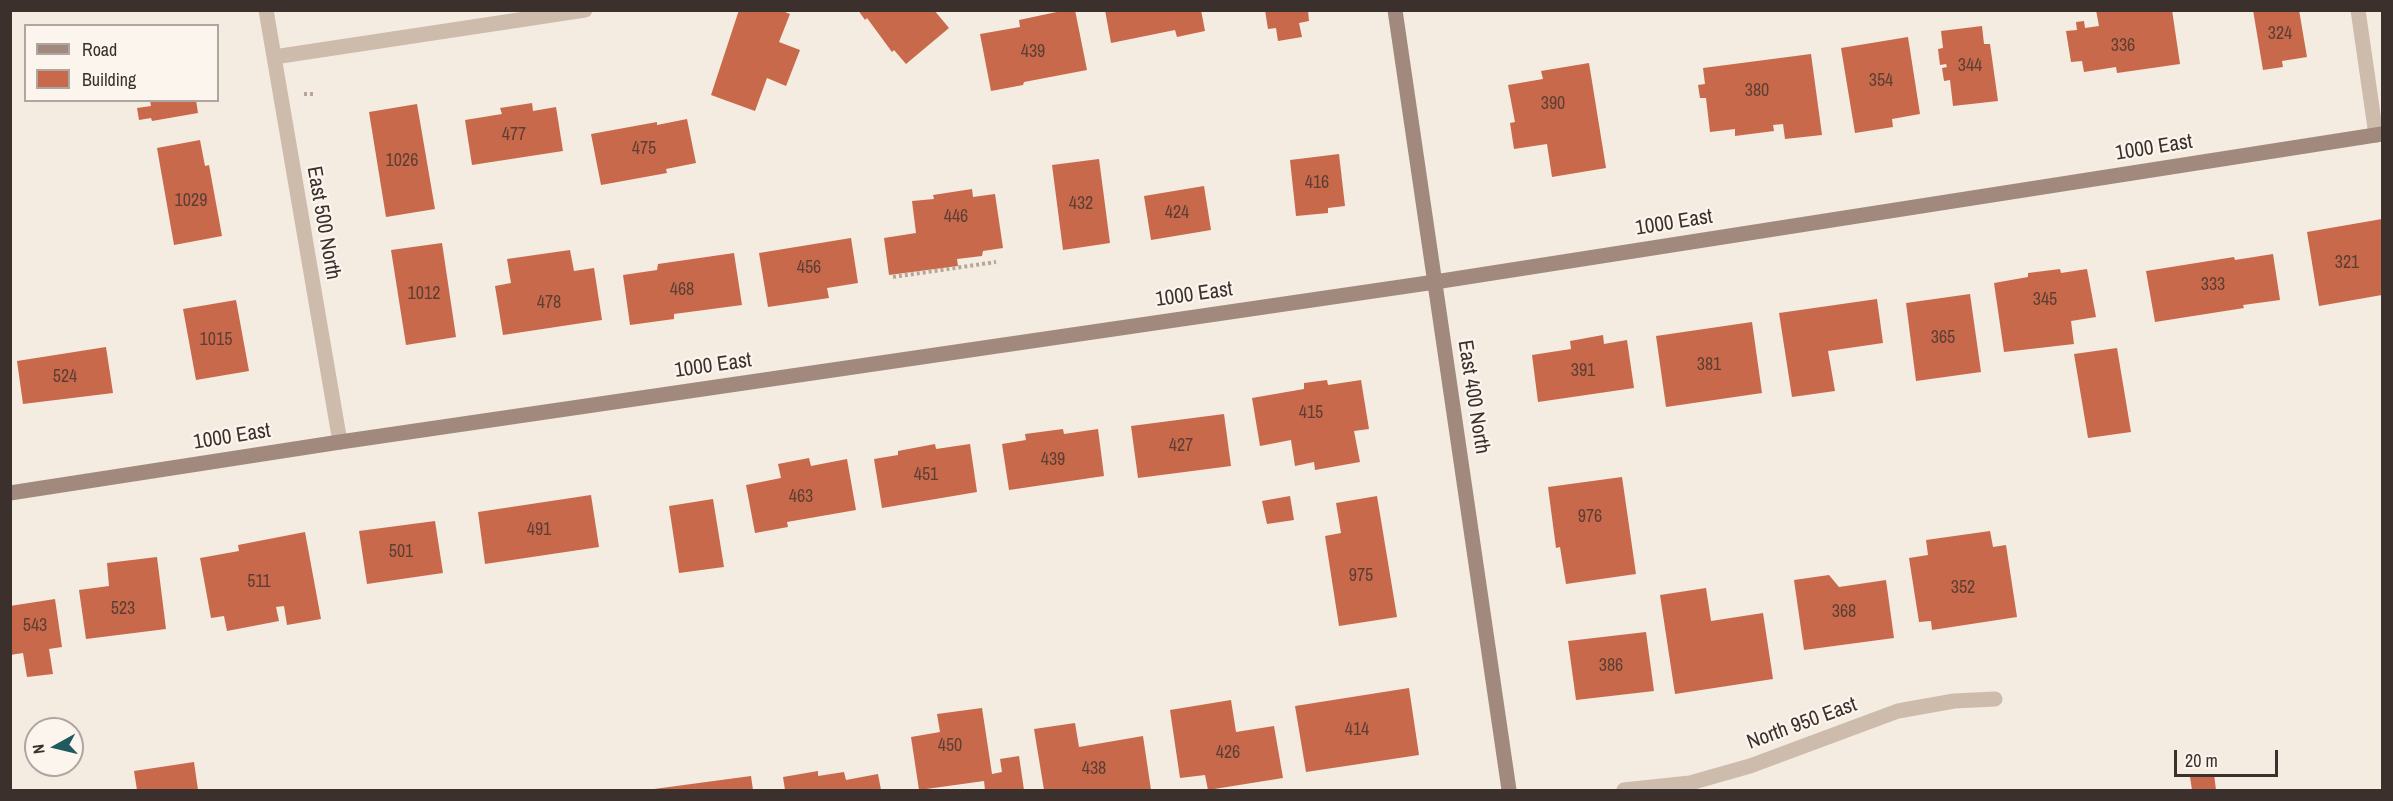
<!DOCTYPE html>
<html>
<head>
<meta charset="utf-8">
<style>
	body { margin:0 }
	#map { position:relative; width:2393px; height:801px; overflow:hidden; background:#f4ebe1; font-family:"Archivo Narrow",sans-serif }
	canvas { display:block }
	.frame { position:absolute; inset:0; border:12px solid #3b302b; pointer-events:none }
	.legend { position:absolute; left:24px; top:24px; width:195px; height:78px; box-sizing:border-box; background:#fbf5ee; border:2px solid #aea6a0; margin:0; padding:8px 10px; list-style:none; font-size:18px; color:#3b302b }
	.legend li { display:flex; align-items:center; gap:12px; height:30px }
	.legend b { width:30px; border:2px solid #aea6a0 }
	.north { position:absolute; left:24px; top:717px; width:60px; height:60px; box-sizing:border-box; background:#fbf5ee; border:2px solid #aea6a0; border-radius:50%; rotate:262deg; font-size:16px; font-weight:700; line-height:24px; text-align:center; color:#3b302b }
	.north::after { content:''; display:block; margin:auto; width:21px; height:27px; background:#1f5a5e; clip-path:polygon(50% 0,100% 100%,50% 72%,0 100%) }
	.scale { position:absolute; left:2174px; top:750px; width:104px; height:27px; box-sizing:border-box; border:3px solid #3b302b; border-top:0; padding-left:8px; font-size:18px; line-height:21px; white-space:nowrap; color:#3b302b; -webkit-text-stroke:4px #fbf5ee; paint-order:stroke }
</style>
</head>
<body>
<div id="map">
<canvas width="2393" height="801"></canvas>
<div class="frame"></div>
<ul class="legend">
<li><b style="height:8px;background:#a18a7d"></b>Road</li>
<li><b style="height:16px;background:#c8694b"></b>Building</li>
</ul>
<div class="north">N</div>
<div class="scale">20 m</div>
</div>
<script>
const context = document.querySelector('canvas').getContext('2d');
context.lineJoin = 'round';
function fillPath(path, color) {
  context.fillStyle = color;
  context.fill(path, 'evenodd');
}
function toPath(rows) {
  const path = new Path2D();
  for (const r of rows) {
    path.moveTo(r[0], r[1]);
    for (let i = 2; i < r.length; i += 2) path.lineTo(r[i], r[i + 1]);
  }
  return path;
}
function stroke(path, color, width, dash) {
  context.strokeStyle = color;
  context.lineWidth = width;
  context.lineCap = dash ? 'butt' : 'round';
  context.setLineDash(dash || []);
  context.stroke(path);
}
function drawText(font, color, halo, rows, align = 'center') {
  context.font = font + ' "Archivo Narrow",sans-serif';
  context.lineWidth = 4.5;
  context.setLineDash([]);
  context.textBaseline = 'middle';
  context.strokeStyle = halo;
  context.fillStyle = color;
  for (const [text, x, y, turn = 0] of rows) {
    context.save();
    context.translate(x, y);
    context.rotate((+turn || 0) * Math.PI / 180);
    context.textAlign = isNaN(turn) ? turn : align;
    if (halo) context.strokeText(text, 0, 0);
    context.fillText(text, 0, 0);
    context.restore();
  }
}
fillPath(toPath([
	[739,10,780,10,790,14,779,42,800,50,786,86,767,78,755,111,711,95],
	[858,10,934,10,949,28,906,64,894,50,892,52,867,18,865,20],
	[1066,10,1075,10,1087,70,1024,82,1023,85,991,91,980,34,1020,27,1019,20],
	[1105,10,1201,10,1205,31,1177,37,1175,30,1111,43],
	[1265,10,1308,10,1309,21,1299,23,1302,37,1278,41,1276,28,1268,29],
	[2096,10,2172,10,2180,64,2117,73,2116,67,2084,72,2082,61,2071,62,2066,31,2077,30,2076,22,2084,21,2085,28,2099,26],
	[2253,10,2299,10,2307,57,2282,61,2283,67,2263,70],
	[1982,26,1984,44,1990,44,1998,101,1953,106,1950,80,1944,81,1942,68,1947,67,1946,64,1940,65,1938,49,1943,48,1941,31],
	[1908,37,1920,114,1892,119,1893,127,1855,133,1841,48],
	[1811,54,1822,135,1785,139,1783,124,1773,125,1774,131,1735,136,1735,129,1710,132,1706,98,1700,98,1698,85,1705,84,1703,68],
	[1589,63,1606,168,1552,177,1547,144,1514,149,1510,123,1515,122,1508,85,1543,79,1541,71],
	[150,100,196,100,198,113,152,121,151,118,139,120,137,108,151,106],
	[532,103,533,111,556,107,563,151,472,165,465,120,502,114,500,108],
	[417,104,435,209,386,217,369,112],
	[687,119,696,163,666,169,667,173,601,185,591,134,657,122,657,125],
	[200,140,205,166,209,165,222,236,174,245,157,148],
	[1339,154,1345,206,1328,208,1328,213,1296,216,1290,160],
	[1099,159,1110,243,1063,250,1052,165],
	[1204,186,1211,230,1151,240,1144,196],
	[972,189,973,197,995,194,1003,248,983,251,982,256,957,259,958,266,889,275,884,238,916,233,912,201,934,199,933,195],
	[2382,219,2382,295,2319,306,2307,232],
	[851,238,858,283,827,288,829,298,768,307,759,253],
	[442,243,456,337,406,345,391,250],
	[570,250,574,271,594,268,602,320,503,335,495,286,511,283,507,259],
	[734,253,742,305,674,314,674,319,630,325,623,275,657,270,658,264],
	[2273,254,2280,300,2243,305,2244,308,2155,322,2146,271,2234,257,2235,260],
	[2060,269,2061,273,2087,269,2096,317,2071,321,2074,344,2004,352,1994,283,2028,277,2028,273],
	[1970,294,1981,372,1916,381,1906,303],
	[1877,299,1883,343,1828,351,1835,391,1792,397,1779,313],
	[236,300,249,371,196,380,183,309],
	[1752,322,1762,393,1666,407,1656,336],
	[1603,335,1604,344,1627,340,1634,388,1538,402,1532,355,1571,349,1570,341],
	[106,347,113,393,23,404,17,361],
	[2117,348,2131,432,2088,438,2074,354],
	[1327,380,1328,385,1361,380,1369,429,1354,431,1360,462,1315,470,1314,462,1295,466,1291,440,1260,446,1252,398,1304,389,1304,383],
	[1224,414,1231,466,1138,478,1131,426],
	[1063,429,1064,434,1098,429,1104,476,1009,490,1002,444,1026,440,1025,434],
	[935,444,936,449,970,444,977,492,882,508,874,459,898,455,898,451],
	[809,458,811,466,847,459,856,510,787,522,788,527,755,533,746,485,781,478,778,464],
	[1622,477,1636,574,1566,584,1560,547,1556,548,1548,487],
	[591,495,599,547,485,564,478,512],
	[1290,496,1294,520,1267,524,1262,501],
	[1377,496,1397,617,1339,626,1325,536,1341,533,1336,503],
	[713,499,724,567,679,573,669,506],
	[435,521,443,573,367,584,359,531],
	[1990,531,1993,547,2006,545,2017,617,1932,630,1931,621,1919,622,1909,558,1928,555,1926,540],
	[305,532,321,619,287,625,284,606,276,607,279,621,227,631,224,616,211,618,200,558,239,551,238,545],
	[157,557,166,629,86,639,79,590,109,586,107,563],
	[1829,575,1839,587,1886,580,1894,638,1804,650,1794,580],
	[1706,588,1711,621,1763,613,1773,679,1675,694,1660,595],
	[55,599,62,647,49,649,53,674,27,677,23,653,10,655,10,606],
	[1646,632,1654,691,1576,700,1568,641],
	[1409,688,1419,755,1306,772,1295,706],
	[1231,700,1236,732,1274,726,1283,778,1208,790,1205,775,1180,778,1170,710],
	[982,708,992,774,1002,772,1000,759,1019,756,1024,790,985,790,984,781,919,790,911,737,940,732,937,714],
	[1075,723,1079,747,1143,736,1151,790,1044,790,1034,729],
	[194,762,198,790,137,790,134,771],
	[818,771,818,776,844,772,846,780,878,774,881,790,785,790,783,777],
	[2214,774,2216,790,2192,790,2190,777],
	[751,776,753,790,654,790,654,789]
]), '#c8694b');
stroke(toPath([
	[304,94,316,94],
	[893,277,996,262]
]), '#b9a596', 4, [3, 3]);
stroke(toPath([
	[2358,10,2376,135]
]), '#cdbbac', 15);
stroke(toPath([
	[266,10,340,442],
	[274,57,585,10],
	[1624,790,1690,783,1750,766,1898,711,1954,701,1995,699]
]), '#cdbbac', 15);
stroke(toPath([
	[1395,10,1509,790],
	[10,493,340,442,1435,282,2382,134]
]), '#a18a7d', 15);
drawText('18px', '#5e3e33', null, [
	["324",2280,34],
	["336",2123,46],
	["439",1033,52],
	["344",1970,66],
	["354",1881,81],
	["380",1757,91],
	["390",1553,104],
	["477",514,135],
	["475",644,149],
	["1026",402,161],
	["416",1317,183],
	["1029",191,201],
	["432",1081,204],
	["424",1177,213],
	["446",956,217],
	["321",2347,263],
	["456",809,268],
	["333",2213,285],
	["468",682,290],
	["1012",424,294],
	["345",2045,300],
	["478",549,303],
	["365",1943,338],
	["1015",216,340],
	["381",1709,365],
	["391",1583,371],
	["524",65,377],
	["415",1311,413],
	["427",1181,446],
	["439",1053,460],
	["451",926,475],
	["463",801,497],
	["976",1590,517],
	["491",539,530],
	["501",401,552],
	["975",1361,576],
	["511",259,582],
	["352",1963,588],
	["523",123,609],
	["368",1844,612],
	["543",35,626],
	["386",1611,666],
	["414",1357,730],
	["450",950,746],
	["426",1228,753],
	["438",1094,769]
]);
drawText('21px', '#3b302b', '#fbf5ee', [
	["1000 East",2154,148,-9],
	["East 500 North",323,223,80],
	["1000 East",1674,223,-9],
	["1000 East",1194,295,-8],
	["1000 East",713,366,-8],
	["East 400 North",1473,397,81],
	["1000 East",232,437,-9],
	["North 950 East",1802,724,-20]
]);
</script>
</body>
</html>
